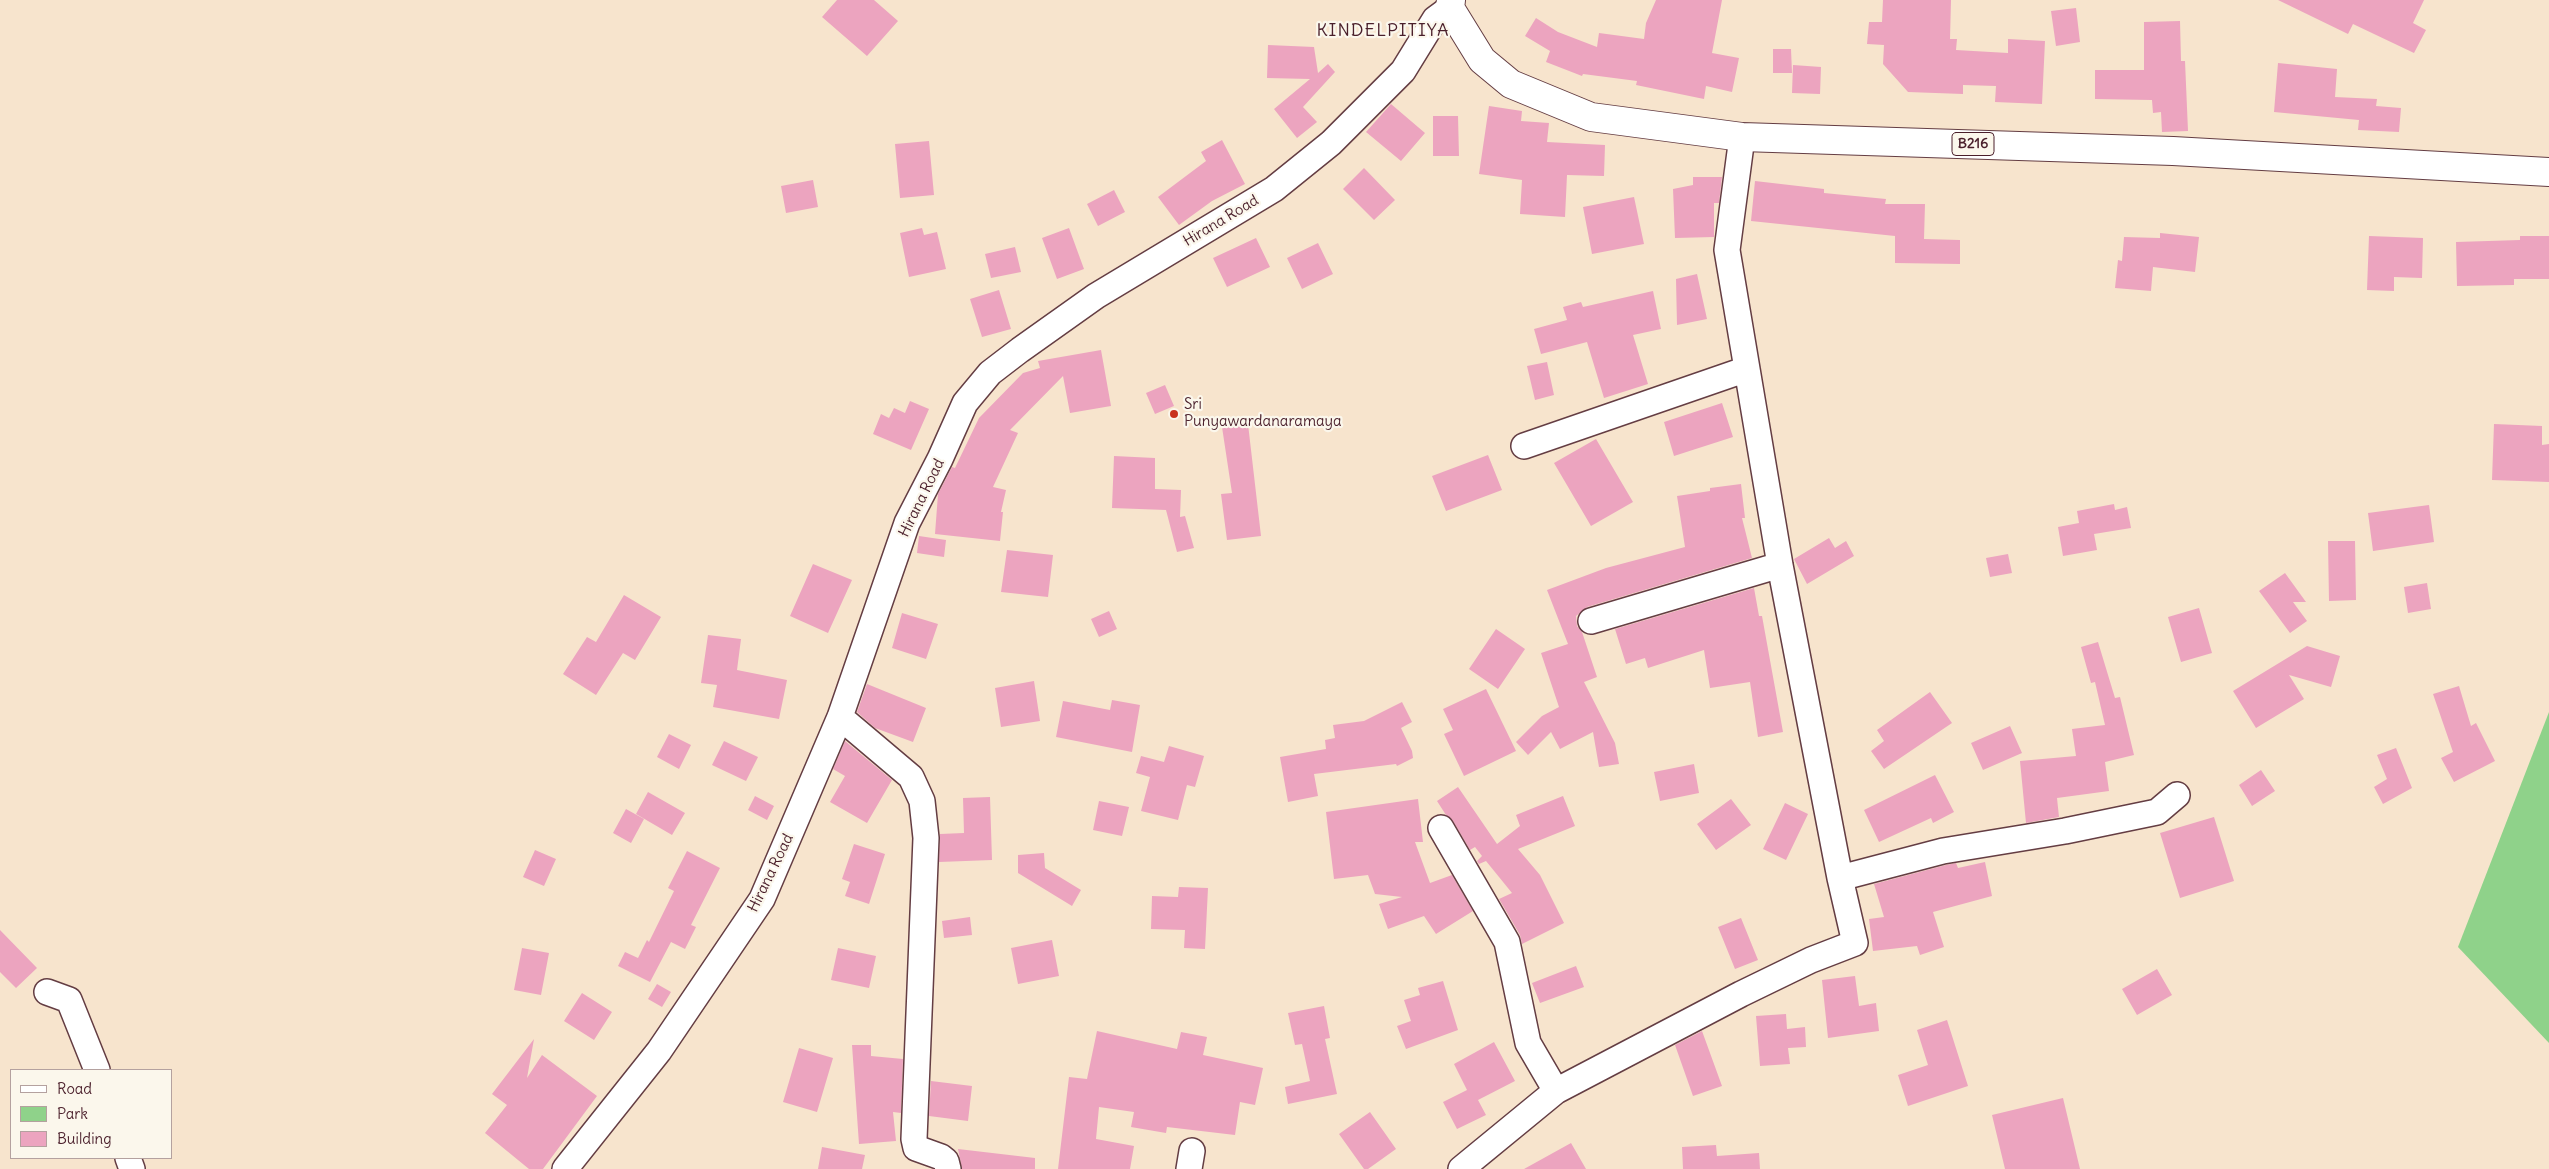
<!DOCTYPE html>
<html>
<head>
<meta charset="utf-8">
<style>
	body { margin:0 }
	#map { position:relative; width:2549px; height:1169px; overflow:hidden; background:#f7e4cd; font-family:Delius,sans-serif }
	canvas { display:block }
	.legend { position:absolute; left:10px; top:1069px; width:162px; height:90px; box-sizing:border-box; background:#fbf7ec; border:1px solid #b4a19f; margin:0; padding:6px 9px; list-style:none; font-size:15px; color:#4a1f2b }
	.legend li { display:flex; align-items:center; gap:10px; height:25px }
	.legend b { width:25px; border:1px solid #b4a19f }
</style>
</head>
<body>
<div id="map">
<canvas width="2549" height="1169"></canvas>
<ul class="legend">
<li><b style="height:6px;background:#fff"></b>Road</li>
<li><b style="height:14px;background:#8fd28a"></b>Park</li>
<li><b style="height:14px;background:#eca4bf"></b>Building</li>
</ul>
</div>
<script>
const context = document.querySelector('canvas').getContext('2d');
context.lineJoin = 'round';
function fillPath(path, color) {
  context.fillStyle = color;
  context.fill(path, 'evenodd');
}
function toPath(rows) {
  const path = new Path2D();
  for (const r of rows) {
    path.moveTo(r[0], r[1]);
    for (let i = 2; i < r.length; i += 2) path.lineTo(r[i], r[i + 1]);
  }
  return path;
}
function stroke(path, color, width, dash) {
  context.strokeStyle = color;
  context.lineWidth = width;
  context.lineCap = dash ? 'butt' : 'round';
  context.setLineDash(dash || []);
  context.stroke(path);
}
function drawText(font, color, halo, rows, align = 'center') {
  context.font = font + ' Delius,sans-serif';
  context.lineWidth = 4.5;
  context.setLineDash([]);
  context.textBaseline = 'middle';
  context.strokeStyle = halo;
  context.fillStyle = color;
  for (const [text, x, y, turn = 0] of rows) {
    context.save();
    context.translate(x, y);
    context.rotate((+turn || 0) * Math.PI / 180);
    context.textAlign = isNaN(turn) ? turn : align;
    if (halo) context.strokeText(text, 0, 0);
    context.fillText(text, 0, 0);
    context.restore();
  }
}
fillPath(toPath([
	[2549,712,2549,1043,2458,947]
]), '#8fd28a');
fillPath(toPath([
	[837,0,874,0,898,21,867,56,822,17],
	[1656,0,1722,0,1712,53,1739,58,1732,92,1706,86,1704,99,1636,85,1637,81,1583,74,1582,76,1546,62,1550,51,1525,36,1536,18,1558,32,1597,47,1599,33,1644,39,1646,23],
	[1883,0,1951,0,1950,39,1957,39,1956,50,2008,53,2008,39,2045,41,2042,104,1995,102,1996,86,1963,85,1963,94,1908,92,1883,64,1884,45,1867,44,1869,22,1882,22],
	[2278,0,2424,0,2413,23,2426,30,2414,53,2353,24,2348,34],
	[2076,8,2080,42,2056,46,2051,11],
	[2180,21,2181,61,2185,61,2188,131,2162,132,2161,112,2153,113,2152,100,2095,99,2095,70,2144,70,2144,22],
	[1268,45,1314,47,1318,73,1328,64,1335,72,1303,107,1317,122,1297,138,1274,109,1310,79,1267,78],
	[1773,49,1791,49,1792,73,1773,73],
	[2278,63,2337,69,2335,97,2377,99,2376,106,2401,108,2399,132,2358,130,2359,120,2274,112],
	[1793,65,1821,67,1820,94,1792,93],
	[1391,104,1425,133,1401,161,1366,132],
	[1489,106,1522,111,1521,121,1549,123,1547,142,1605,145,1604,176,1567,175,1565,217,1520,214,1522,180,1479,174],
	[1433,116,1458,116,1459,156,1433,156],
	[1222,140,1245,184,1212,201,1179,225,1158,197,1206,161,1201,152],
	[929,141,934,195,900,198,895,144],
	[1364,168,1395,200,1374,220,1343,189],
	[1693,177,1722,177,1719,203,1714,203,1714,237,1675,238,1673,189,1693,185],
	[813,180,818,207,786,213,781,186],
	[1755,181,1824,189,1824,193,1886,199,1885,204,1925,204,1924,239,1960,240,1960,264,1895,263,1895,236,1751,221],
	[1114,190,1125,212,1098,226,1087,204],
	[1634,197,1644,244,1592,254,1583,207],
	[922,228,924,235,937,232,946,269,909,277,900,233],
	[1069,228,1084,269,1057,279,1042,238],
	[2160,233,2199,237,2195,272,2153,267,2151,291,2115,288,2118,260,2122,261,2124,237,2160,238],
	[2369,236,2423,238,2422,278,2394,277,2394,291,2367,290],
	[2520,236,2549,236,2549,279,2514,279,2514,285,2457,286,2456,242,2520,240],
	[1256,238,1270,267,1227,287,1213,258],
	[1318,243,1333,274,1302,289,1287,258],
	[1015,247,1021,272,991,278,985,254],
	[1697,274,1707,319,1677,325,1676,279],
	[999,290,1011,329,982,337,970,299],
	[1653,291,1661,329,1633,335,1648,384,1604,398,1587,342,1541,354,1534,329,1567,320,1563,307,1581,302,1583,307],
	[1101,350,1111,406,1070,413,1063,376,1010,430,1018,433,993,487,1006,490,1001,512,1003,512,1000,541,935,534,938,494,952,467,955,468,979,418,1023,373,1040,368,1038,361],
	[1547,362,1554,395,1535,400,1527,366],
	[1165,385,1174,406,1155,414,1146,393],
	[910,401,929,409,911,450,873,434,881,414,889,418,894,408,905,413],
	[1722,403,1733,437,1674,456,1664,422],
	[1248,424,1261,536,1227,540,1221,494,1232,493,1222,427],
	[2494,424,2542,426,2542,445,2549,444,2549,482,2492,480],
	[1596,439,1633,502,1591,526,1554,463],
	[1488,455,1502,490,1446,511,1432,476],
	[1114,456,1155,458,1155,489,1181,490,1180,517,1185,516,1194,548,1177,552,1166,510,1112,508],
	[1741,484,1745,518,1742,518,1752,558,1587,607,1576,616,1577,626,1582,632,1597,677,1584,682,1615,743,1619,764,1599,767,1593,732,1560,749,1551,732,1528,755,1516,742,1542,716,1559,707,1541,653,1568,644,1547,590,1606,568,1685,547,1677,496,1710,491,1710,488],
	[2114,504,2115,510,2127,507,2131,528,2094,534,2097,550,2063,556,2058,527,2079,523,2077,511],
	[2429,505,2434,542,2373,551,2368,513],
	[919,536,946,540,944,557,917,553],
	[1829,538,1835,548,1846,541,1854,556,1807,584,1794,559],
	[2328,541,2355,541,2356,600,2329,601],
	[1007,550,1053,555,1048,597,1001,592],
	[2008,554,2012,573,1990,577,1986,558],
	[813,564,852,580,828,633,790,616],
	[2285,573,2306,602,2293,602,2307,621,2290,633,2259,591],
	[2427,583,2431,609,2408,613,2404,587],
	[1754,588,1759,616,1762,616,1783,732,1758,737,1750,682,1710,688,1704,650,1648,668,1645,658,1626,664,1615,629],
	[624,595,661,617,635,660,623,653,596,695,563,674,587,637,596,642],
	[2199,608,2212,653,2181,662,2168,617],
	[1109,611,1117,629,1099,637,1091,619],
	[902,613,938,624,926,659,892,648],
	[1496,629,1525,649,1498,689,1469,669],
	[708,635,741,639,737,670,787,680,779,719,713,707,717,685,701,683],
	[2098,642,2115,698,2120,697,2134,755,2105,762,2109,791,2057,798,2059,817,2026,823,2020,761,2076,756,2072,729,2105,725,2095,682,2091,683,2081,647],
	[2307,646,2340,656,2331,687,2289,675,2304,699,2256,728,2233,691],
	[1034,681,1040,721,1001,727,995,688],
	[867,684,926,708,913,742,875,728,857,712],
	[2459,686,2471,726,2476,723,2495,761,2454,782,2441,758,2453,752,2433,694],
	[1486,689,1516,751,1464,776,1444,734,1453,730,1443,709],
	[1930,692,1952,723,1884,769,1871,751,1884,741,1877,730],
	[1112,700,1140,705,1132,752,1056,737,1063,701,1110,710],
	[1402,702,1412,722,1401,728,1412,751,1413,758,1397,766,1396,764,1314,774,1318,796,1288,802,1280,757,1326,749,1325,740,1335,738,1333,725,1364,721],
	[2010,726,2022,753,1983,770,1971,743],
	[669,734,691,745,679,769,657,757],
	[724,741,758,757,746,781,712,765],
	[845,741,892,780,867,823,830,802,845,776,833,769],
	[1169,746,1204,756,1195,787,1187,785,1178,820,1141,811,1150,777,1136,773,1141,756,1164,762],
	[2396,748,2412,788,2383,804,2374,787,2387,779,2377,755],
	[1694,764,1699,793,1660,801,1654,772],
	[2261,770,2275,791,2252,806,2239,785],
	[1935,775,1954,812,1933,823,1931,818,1879,842,1864,810],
	[1458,787,1497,844,1520,826,1516,815,1563,796,1575,826,1518,849,1540,875,1564,923,1522,944,1520,935,1499,899,1512,893,1486,861,1479,864,1477,861,1482,856,1475,847,1470,850,1453,821,1446,815,1437,801],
	[648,792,685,813,672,835,636,814],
	[755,796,774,806,767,820,748,810],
	[990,797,992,860,939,862,940,834,964,833,963,798],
	[1418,799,1423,842,1415,842,1430,883,1452,875,1473,911,1436,934,1424,916,1388,929,1379,904,1402,897,1375,894,1368,875,1334,879,1326,812],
	[1731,799,1751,825,1716,850,1697,824],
	[1099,801,1129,807,1122,836,1093,830],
	[1785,803,1808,814,1786,860,1763,849],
	[626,809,644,819,631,843,613,833],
	[2214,817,2234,881,2180,898,2160,833],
	[854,844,885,854,869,904,845,896,850,882,842,879],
	[535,850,556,859,544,886,523,877],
	[687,851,720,868,691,925,696,927,685,949,671,942,650,982,618,966,625,952,638,958,647,940,649,942,674,891,668,888],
	[1044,853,1045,868,1081,890,1072,906,1018,873,1018,855],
	[1985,862,1992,896,1933,912,1944,947,1920,955,1917,946,1873,951,1869,919,1884,917,1874,884,1946,865,1956,863,1958,868],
	[1179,887,1208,888,1205,949,1184,948,1185,930,1151,929,1152,896,1178,897],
	[970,917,972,935,944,938,942,921],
	[1741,918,1758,960,1735,969,1718,927],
	[0,930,37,968,16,988,0,972],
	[1052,940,1059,976,1018,984,1011,948],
	[522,948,549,953,541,995,514,990],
	[838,948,876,956,869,988,831,980],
	[1576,966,1584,987,1540,1003,1532,983],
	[2157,969,2172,995,2137,1015,2122,989],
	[1855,976,1859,1006,1876,1003,1879,1031,1828,1038,1822,980],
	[1443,981,1458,1030,1406,1049,1397,1026,1411,1021,1404,1000,1420,995,1418,988],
	[657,984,671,992,662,1007,648,999],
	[582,993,612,1012,594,1040,564,1021],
	[1324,1006,1330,1038,1325,1039,1337,1094,1288,1104,1285,1087,1310,1081,1302,1044,1295,1045,1288,1013],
	[1786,1014,1787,1029,1805,1027,1806,1047,1788,1048,1790,1064,1760,1066,1756,1016],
	[1947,1020,1968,1086,1908,1106,1898,1075,1928,1065,1917,1030],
	[1097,1031,1177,1049,1181,1032,1207,1037,1203,1055,1263,1068,1255,1105,1240,1102,1235,1135,1167,1127,1166,1133,1131,1127,1134,1112,1099,1107,1096,1139,1134,1146,1130,1169,1058,1169,1069,1077,1087,1079],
	[1702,1031,1722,1086,1693,1096,1675,1045],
	[534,1039,527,1078,542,1055,597,1096,543,1169,529,1169,485,1133,507,1105,492,1094],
	[1494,1042,1515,1081,1478,1100,1486,1115,1457,1129,1443,1102,1467,1090,1454,1064],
	[852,1045,871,1045,871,1056,903,1059,901,1113,893,1112,896,1141,859,1144],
	[799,1048,833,1058,817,1112,783,1102],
	[931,1081,972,1086,968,1121,929,1116],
	[2063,1098,2080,1169,2005,1169,1992,1115],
	[1370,1112,1396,1149,1368,1169,1364,1169,1339,1134],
	[1571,1143,1586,1169,1524,1169],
	[1716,1145,1717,1156,1759,1153,1760,1169,1683,1169,1682,1147],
	[822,1147,865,1155,862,1169,818,1169],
	[958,1149,1035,1158,1035,1169,962,1169]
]), '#eca4bf');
const minor = toPath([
	[1524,446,1747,369],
	[1591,621,1780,565],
	[840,717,911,777,922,801,926,838,914,1139,916,1148,941,1157,946,1161,948,1169],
	[1441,828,1507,942,1528,1043,1556,1091],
	[1840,878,1943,851,2065,831,2157,812,2177,795],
	[47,992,69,1000,97,1070],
	[128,1158,132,1169],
	[565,1169,659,1051,762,899,840,717,907,523,940,459,965,403,990,373,1020,350,1096,296,1274,189,1331,143,1403,71,1435,19,1450,8],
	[1189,1169,1192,1151],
	[1461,1169,1556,1091,1741,994,1811,960,1855,943,1840,878,1780,565,1727,250,1742,137]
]);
const major = toPath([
	[1451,0,1450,8,1482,60,1511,84,1591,117,1742,137,2173,151,2549,172]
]);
stroke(minor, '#643d43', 28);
stroke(major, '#643d43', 30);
stroke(minor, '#fff', 25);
stroke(major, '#fff', 28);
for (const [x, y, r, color] of [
	[1174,414,5,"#c8321e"]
]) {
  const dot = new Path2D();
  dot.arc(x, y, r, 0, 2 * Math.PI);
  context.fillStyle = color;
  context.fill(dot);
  stroke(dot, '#fbf7ec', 2);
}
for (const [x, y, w] of [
	[1973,144,42]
]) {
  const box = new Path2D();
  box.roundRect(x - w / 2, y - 11.5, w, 23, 4);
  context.fillStyle = '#fbf7ec';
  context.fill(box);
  stroke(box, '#4a1f2b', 1);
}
drawText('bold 14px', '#4a1f2b', null, [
	["B216",1973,144]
]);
drawText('15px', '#4a1f2b', '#fbf7ec', [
	["Hirana Road",1221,221,-31],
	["Hirana Road",922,498,-64],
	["Hirana Road",771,873,-64]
]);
drawText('15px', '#4a1f2b', '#fbf7ec', [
	["Sri",1184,405],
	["Punyawardanaramaya",1184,422]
], 'left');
context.letterSpacing = '1px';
drawText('18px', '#4a1f2b', '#fbf7ec', [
	["KINDELPITIYA",1383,31]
]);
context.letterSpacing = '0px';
</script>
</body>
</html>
